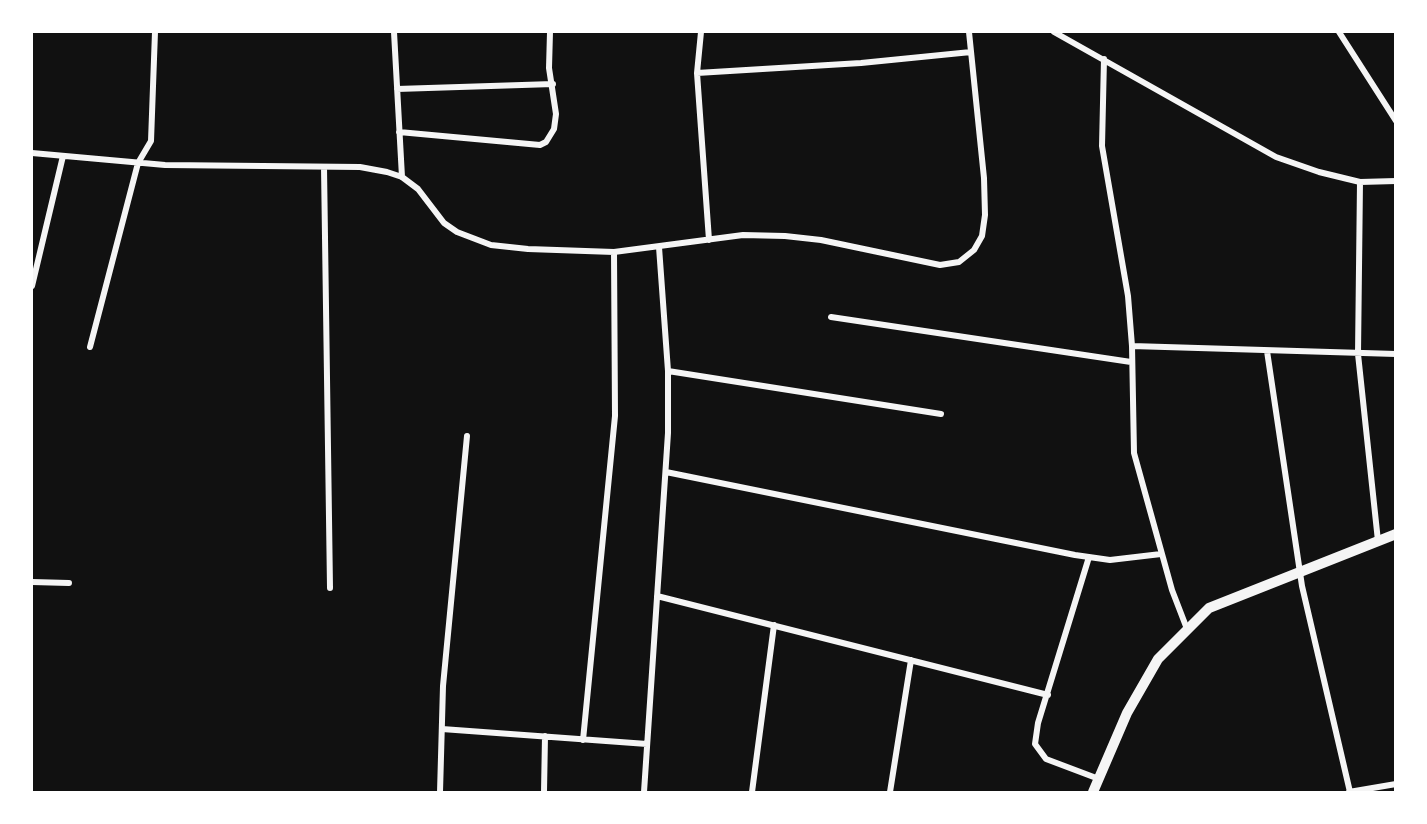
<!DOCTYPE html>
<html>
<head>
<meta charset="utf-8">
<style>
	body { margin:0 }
	#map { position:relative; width:1427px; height:824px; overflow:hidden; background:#111; font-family:"Public Sans",sans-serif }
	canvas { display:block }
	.frame { position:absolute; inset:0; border:33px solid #fff; pointer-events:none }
</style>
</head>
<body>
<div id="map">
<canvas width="1427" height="824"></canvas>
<div class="frame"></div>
</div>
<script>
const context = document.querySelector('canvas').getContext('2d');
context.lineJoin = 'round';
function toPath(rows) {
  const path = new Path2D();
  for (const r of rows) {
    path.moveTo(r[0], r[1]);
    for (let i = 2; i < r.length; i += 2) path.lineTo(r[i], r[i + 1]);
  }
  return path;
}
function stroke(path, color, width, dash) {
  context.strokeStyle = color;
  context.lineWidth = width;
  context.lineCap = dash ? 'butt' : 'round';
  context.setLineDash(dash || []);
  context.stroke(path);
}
stroke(toPath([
	[394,32,402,177],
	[701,32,697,73,709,240],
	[1054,32,1276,157,1319,172,1360,182,1396,181],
	[1339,32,1396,121],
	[1104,59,1102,146,1128,296,1132,346,1134,453,1172,590,1187,629],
	[697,73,861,63,971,52],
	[397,89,553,84],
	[399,132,540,145,546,142,554,129,556,114,549,68,550,32],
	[32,153,165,165,360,167,387,172,402,177,418,189,444,223,457,232,491,245,528,249,614,252,743,235,785,236,821,240,940,265,959,262,974,250,982,236,985,215,984,178,969,32],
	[324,167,330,588],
	[1360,182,1358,354,1378,541],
	[32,286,63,156],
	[831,317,1131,362],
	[1132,346,1396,354],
	[90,347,138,163,151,141,155,32],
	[1267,351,1302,586,1350,792],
	[668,371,941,414],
	[666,472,1075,555,1110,560,1161,554],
	[1089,557,1038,723,1035,744,1046,759,1099,779],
	[32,582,69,583],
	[657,596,1048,695],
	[442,729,647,744],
	[583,740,615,416,614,252],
	[440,792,443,686,467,436],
	[544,792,545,736],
	[644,792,668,433,668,371,659,247],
	[752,792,774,625],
	[890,792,911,660],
	[1349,792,1396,784]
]), '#f5f5f5', 6);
stroke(toPath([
	[1093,792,1127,713,1158,659,1209,608,1396,534]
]), '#f5f5f5', 10);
</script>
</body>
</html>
